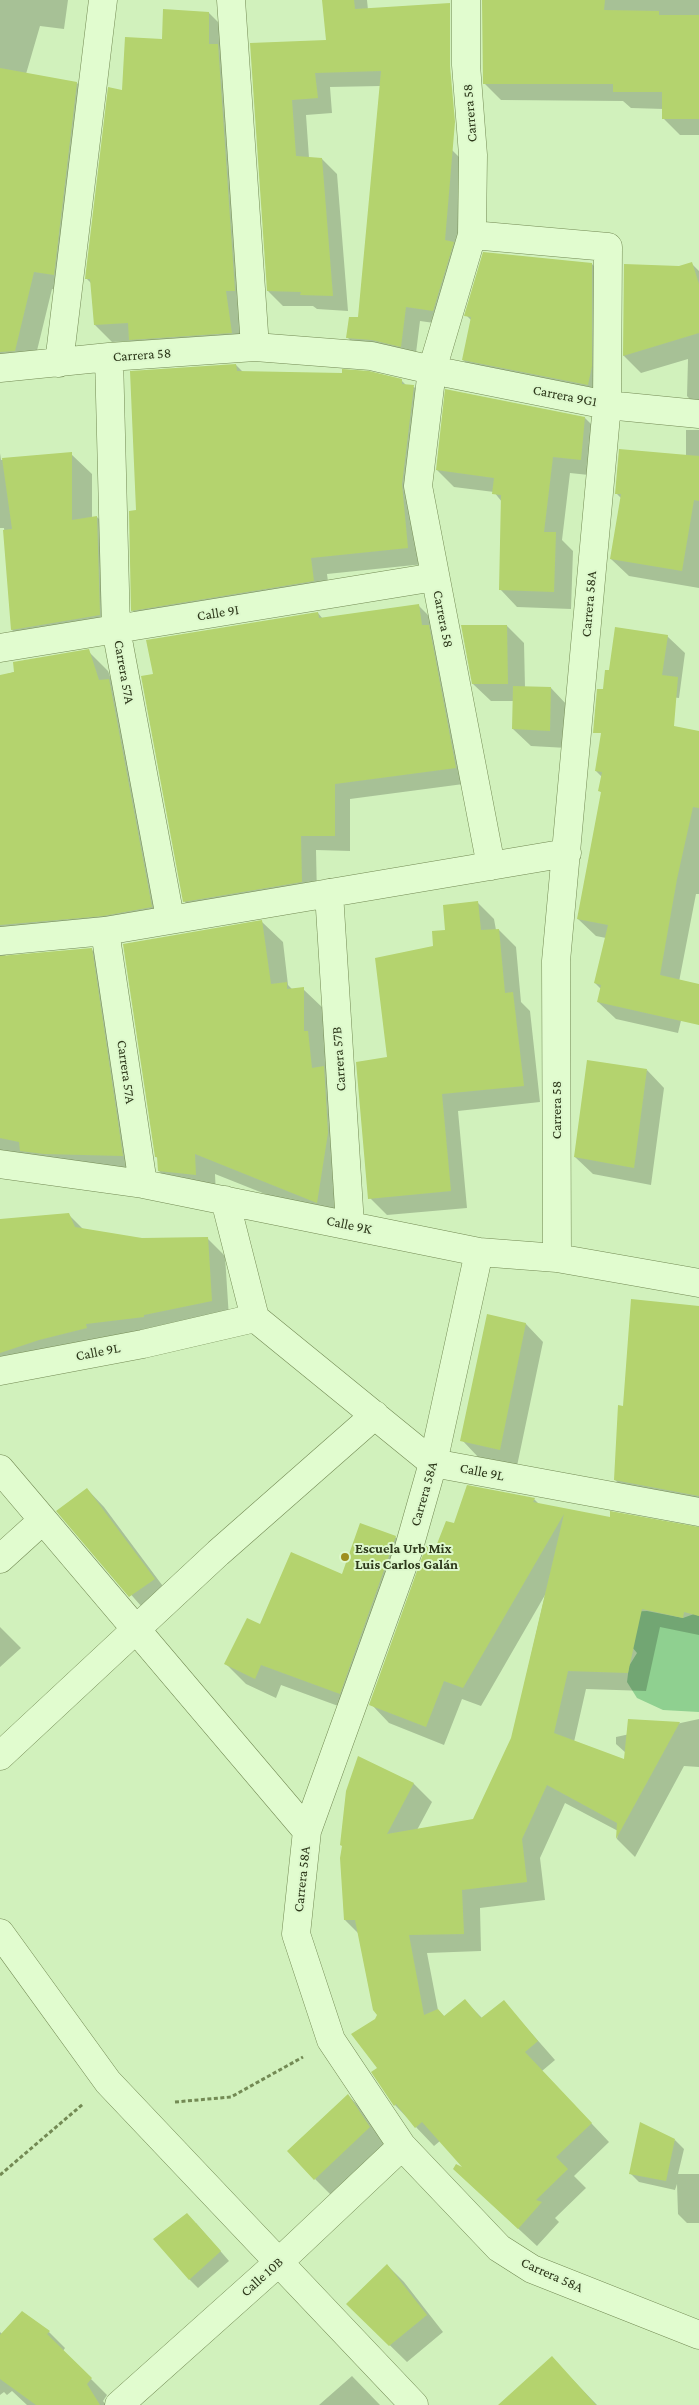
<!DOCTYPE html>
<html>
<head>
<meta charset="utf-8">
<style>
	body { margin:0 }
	canvas { display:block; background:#d1f1bc }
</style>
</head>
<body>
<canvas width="699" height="2405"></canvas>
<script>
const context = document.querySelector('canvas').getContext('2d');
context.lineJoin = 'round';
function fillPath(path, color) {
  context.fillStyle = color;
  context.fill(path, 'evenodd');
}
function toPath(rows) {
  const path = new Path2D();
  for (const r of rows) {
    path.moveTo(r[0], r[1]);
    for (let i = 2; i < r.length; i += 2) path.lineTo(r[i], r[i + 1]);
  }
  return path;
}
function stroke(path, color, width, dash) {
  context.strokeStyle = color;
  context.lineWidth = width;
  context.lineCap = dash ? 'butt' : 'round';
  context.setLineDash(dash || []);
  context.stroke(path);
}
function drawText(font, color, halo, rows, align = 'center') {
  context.font = font + ' "Crimson Pro",serif';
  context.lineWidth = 4;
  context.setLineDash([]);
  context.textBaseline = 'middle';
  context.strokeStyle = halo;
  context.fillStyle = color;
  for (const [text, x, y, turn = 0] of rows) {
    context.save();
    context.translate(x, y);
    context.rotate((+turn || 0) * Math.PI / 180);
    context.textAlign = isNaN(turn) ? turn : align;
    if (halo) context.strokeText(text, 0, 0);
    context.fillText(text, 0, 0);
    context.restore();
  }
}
fillPath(toPath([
	[647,1611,683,1618,694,1614,699,1616,699,1712,663,1710,637,1698,627,1682,629,1666,637,1653,627,1641,624,1612]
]), '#8fd090');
fillPath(toPath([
	[0,0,68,0,64,29,40,26,26,74,77,83,94,101,71,292,52,289,33,367,0,359],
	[324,0,367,0,368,10,451,149,466,164,448,325,420,321,415,361,363,353,348,338,359,318,381,86,330,87,332,113,306,115,309,158,322,159,337,174,348,311,317,309,313,306,283,306,268,291,251,44,328,42],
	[520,0,699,0,699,135,680,135,663,118,664,109,631,108,623,101,501,100,484,83],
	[209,13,226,30,249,350,147,357,131,341,112,342,95,325,92,284,86,278,123,91,163,41],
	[592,264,606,279,603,399,478,374,463,360,472,321,466,315],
	[692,264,699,271,699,409,687,396,688,359,641,373,624,356,625,265,679,268],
	[236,365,243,372,401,380,407,386,414,387,430,403,424,564,327,574,330,597,149,626,132,610,137,511],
	[585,418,602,435,598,476,570,473,562,540,573,551,571,609,517,607,500,589,502,502,494,492,454,487,437,470],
	[686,430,699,430,699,588,629,576,611,559,622,499,616,493,686,456],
	[0,453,1,460,71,454,92,474,92,518,97,517,118,538,120,636,33,651,12,630,4,528,0,528],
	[418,605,434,621,471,783,350,799,350,851,316,850,317,897,199,917,184,901,155,676,318,613,323,619],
	[507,626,524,643,525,687,551,688,568,706,567,748,531,746,513,729,514,701,491,701,473,684],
	[667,636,685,653,679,698,627,692],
	[88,651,108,671,113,684,171,927,6,954,5,957,91,949,111,969,142,1176,0,1152,0,676],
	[699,732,699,894,696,894,678,987,687,996,678,1033,616,1019,598,1002,601,989,595,983,606,938,596,936,578,919,602,793,600,791,602,777,596,771],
	[477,902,494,919,496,930,499,930,516,947,521,1002,530,1011,540,1102,458,1111,467,1208,387,1215,370,1198,388,1058,434,947,447,931],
	[262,922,283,942,288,985,293,990,303,989,324,1009,325,1049,328,1053,338,1223,215,1174,216,1196,180,1192,159,1171,159,1159,156,1157],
	[647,1070,664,1088,651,1185,593,1174,575,1157],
	[68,1214,84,1230,142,1239,208,1239,225,1256,229,1318,0,1376,0,1221],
	[699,1307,699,1511,634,1498,615,1480,624,1407],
	[488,1316,526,1324,543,1342,517,1466,479,1458,462,1440],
	[87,1489,104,1507,171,1597,148,1614,58,1511],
	[534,1499,540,1505,611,1519,699,1528,699,1635,660,1627,646,1691,586,1689,574,1742,625,1761,626,1753,616,1744,616,1737,699,1719,699,1767,684,1766,635,1857,617,1839,618,1831,565,1803,540,1858,545,1900,480,1908,481,1951,427,1953,438,2010,445,2017,465,2001,483,2019,504,2002,555,2060,542,2071,609,2142,574,2176,586,2188,555,2218,559,2222,537,2246,454,2169,467,2171,440,2141,434,2146,395,2105,378,2068,376,2020,379,2015,359,1934,345,1920,358,1758,414,1784,432,1802,417,1830,474,1820,512,1738,545,1595,481,1706,462,1699,444,1745,389,1723,371,1704,435,1551,455,1525],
	[395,1537,416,1557,360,1714,281,1685,276,1698,246,1684,226,1664,261,1626,343,1575],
	[0,1627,21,1648,0,1667],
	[348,2095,365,2113,387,2145,332,2196,315,2179],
	[675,2140,684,2149,678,2174,699,2174,699,2223,687,2223,678,2214,677,2184,675,2190,639,2182,630,2173],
	[196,2223,229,2261,198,2288,189,2279],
	[387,2265,404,2282,443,2332,407,2362,365,2321],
	[0,2332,2,2334,49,2332,65,2348,63,2351,107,2395,103,2401,106,2405,27,2405,12,2391,7,2395,4,2392,0,2395],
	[552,2358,597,2405,500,2405],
	[352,2376,380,2405,319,2405]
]), '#0003');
fillPath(toPath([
	[322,0,354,0,355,9,450,3,450,66,455,122,445,240,454,242,433,311,406,307,401,347,372,340,346,338,349,317,358,317,381,71,315,73,318,98,292,100,296,156,322,158,333,296,300,295,301,292,267,291,250,43,326,40],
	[482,0,605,0,604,10,659,11,659,15,699,15,699,119,662,119,662,92,613,92,613,84,483,84],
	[163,9,209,12,209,44,218,44,235,291,226,291,232,333,129,340,128,323,94,325,90,279,85,279,108,87,122,90,125,37,162,39],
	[0,68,77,82,54,275,34,272,15,351,0,352],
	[483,252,592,263,592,366,588,385,462,360,471,317,464,316],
	[692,262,699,284,699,333,623,356,624,264,679,266],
	[236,364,237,371,342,373,342,369,369,371,402,379,402,384,414,385,402,484,408,548,311,558,314,581,131,611,129,511,136,510,130,371],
	[445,389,585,417,581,460,553,457,544,532,556,532,554,592,499,590,501,495,492,494,494,478,436,470],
	[619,449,699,456,699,501,694,500,682,571,610,559,621,494,615,494],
	[72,452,72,520,97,516,100,615,11,630,3,530,12,529,2,458],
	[419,604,422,625,429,625,456,768,335,784,335,836,301,836,302,882,183,902,141,676,153,674,146,640,318,612,319,618],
	[461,625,507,625,508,684,472,684],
	[615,627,668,635,662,675,678,677,674,726,699,731,699,808,693,807,677,879,660,975,699,984,699,1025,597,1002,601,985,594,983,608,925,577,919,601,792,598,791,602,772,595,771,601,733,593,733,597,689,603,689,605,670,609,670],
	[89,649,99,680,109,679,152,907,103,916,0,925,0,675,14,672,13,662],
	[513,686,551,687,550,731,512,729],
	[478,901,481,930,499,929,505,993,513,992,524,1086,442,1094,451,1191,368,1199,356,1062,387,1057,375,958,433,946,432,931,445,930,443,905],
	[262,920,271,984,287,982,287,989,304,987,304,1031,308,1031,312,1068,324,1066,328,1133,317,1203,195,1154,196,1175,158,1171,157,1157,155,1157,123,944],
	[92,948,123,1156,44,1154,20,1151,19,1142,0,1138,0,956],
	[587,1060,647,1069,634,1168,574,1157],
	[69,1213,75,1227,142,1238,208,1237,212,1301,144,1315,144,1317,86,1324,87,1328,39,1340,0,1353,0,1219],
	[631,1299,699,1306,699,1496,614,1480,618,1405,623,1406],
	[487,1314,526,1323,500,1450,460,1441],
	[467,1485,535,1498,533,1502,610,1517,610,1511,699,1527,699,1616,684,1612,683,1618,642,1609,628,1673,568,1671,554,1733,624,1759,628,1719,680,1722,616,1839,617,1823,547,1785,522,1839,527,1882,462,1890,464,1934,409,1935,424,2015,438,2009,444,2016,465,1999,481,2018,504,2000,538,2041,525,2052,592,2123,556,2157,568,2169,536,2200,542,2202,518,2229,453,2169,456,2164,462,2167,422,2122,415,2128,396,2104,394,2106,371,2072,377,2068,351,2034,375,2019,377,2015,373,2010,355,1920,344,1920,340,1858,342,1846,340,1845,346,1791,358,1756,414,1783,387,1834,473,1819,511,1738,564,1514,463,1688,444,1681,426,1727,369,1705,426,1546,435,1549,446,1521,454,1523],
	[87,1488,155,1579,129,1597,56,1511],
	[360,1523,396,1536,340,1694,261,1665,255,1679,224,1664,247,1618,260,1624,291,1552,342,1574],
	[348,2094,370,2127,314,2180,287,2151],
	[640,2122,675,2139,666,2181,629,2174],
	[187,2213,221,2251,189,2280,153,2239],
	[387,2264,427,2315,389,2346,346,2304],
	[22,2311,50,2331,47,2334,92,2378,87,2384,100,2405,36,2405,0,2379,0,2335],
	[552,2356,596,2405,498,2405]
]), '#b4d36e');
const street = toPath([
	[231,0,255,347],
	[466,0,466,65,473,155,472,235,432,370,418,486,491,866],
	[472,235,608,247,607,405,556,961,557,1258],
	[109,357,116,629,170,918],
	[59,363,103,0],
	[0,368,109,357,255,347,371,356,432,370,607,405,699,414],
	[0,648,435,577],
	[329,893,350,1225],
	[105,931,143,1184],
	[0,941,105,931,567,853],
	[0,1164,143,1184,479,1252,557,1258,699,1283],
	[225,1200,255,1318,433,1463,699,1512],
	[479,1252,433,1463,408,1551,307,1831,296,1934,331,2040,402,2146,499,2248,532,2269,699,2335],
	[0,1371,143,1344,255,1318],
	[0,1469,307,1831],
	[0,1559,43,1520],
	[0,1756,218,1553,375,1415],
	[0,1933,108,2082,414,2405],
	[119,2405,279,2262,402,2146]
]);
stroke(street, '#738a54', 29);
stroke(toPath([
	[175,2102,231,2097,303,2057],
	[0,2175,83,2104]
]), '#738a54', 3, [4, 2.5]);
stroke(street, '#e1fccf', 28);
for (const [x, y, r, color] of [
	[345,1557,5,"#9e8f1f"]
]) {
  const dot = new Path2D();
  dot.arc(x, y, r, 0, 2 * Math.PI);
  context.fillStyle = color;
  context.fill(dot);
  stroke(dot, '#ddf8cc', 2);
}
drawText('14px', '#2d381a', '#ddf8cc', [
	["Carrera 58",470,113,-95],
	["Carrera 58",142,355,-4],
	["Carrera 9G1",565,396,11],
	["Carrera 58A",589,604,-85],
	["Calle 9I",218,613,-9],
	["Carrera 58",443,619,79],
	["Carrera 57A",124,672,80],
	["Carrera 57B",339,1059,-94],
	["Carrera 57A",126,1072,82],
	["Carrera 58",557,1110,-90],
	["Calle 9K",349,1225,12],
	["Calle 9L",98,1352,-11],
	["Calle 9L",482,1472,11],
	["Carrera 58A",424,1494,-74],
	["Carrera 58A",302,1879,-84],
	["Carrera 58A",552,2275,24],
	["Calle 10B",262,2277,-42]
]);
drawText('bold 14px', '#2d381a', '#ddf8cc', [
	["Escuela Urb Mix",355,1549],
	["Luis Carlos Galán",355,1565]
], 'left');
</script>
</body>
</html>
